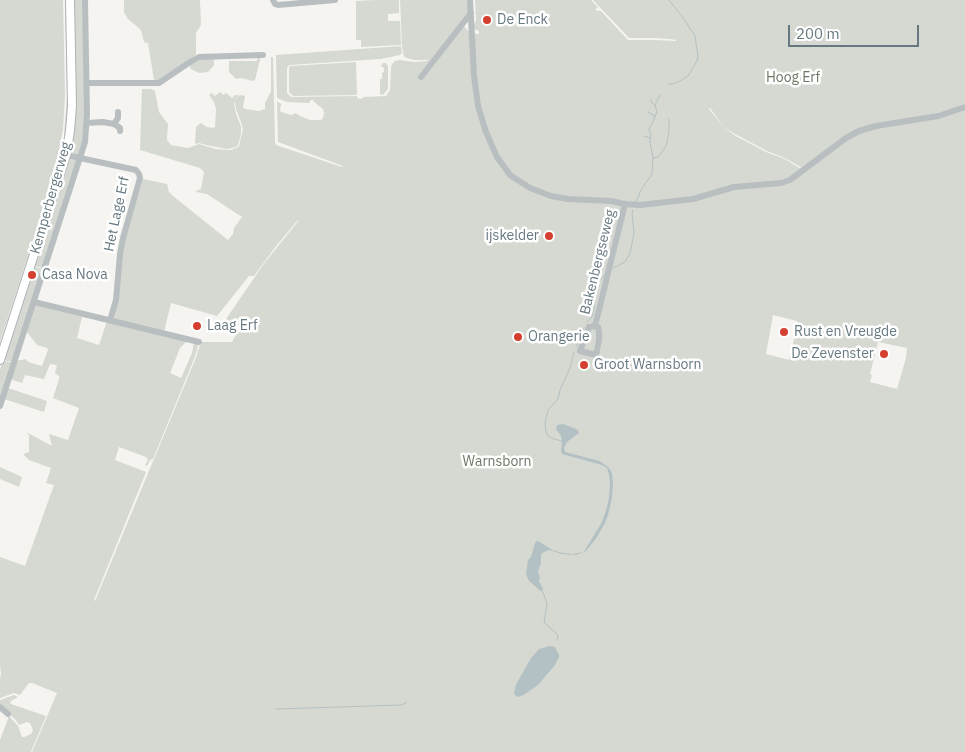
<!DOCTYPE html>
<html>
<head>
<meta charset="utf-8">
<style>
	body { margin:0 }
	#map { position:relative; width:965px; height:752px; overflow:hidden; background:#f5f4f1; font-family:"IBM Plex Sans",sans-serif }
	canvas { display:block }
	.scale { position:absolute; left:788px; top:25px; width:131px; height:22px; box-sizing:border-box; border:2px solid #667880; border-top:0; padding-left:6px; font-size:15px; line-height:18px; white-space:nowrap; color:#667880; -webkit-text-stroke:4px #fff; paint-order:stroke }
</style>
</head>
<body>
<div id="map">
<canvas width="965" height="752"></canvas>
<div class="scale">200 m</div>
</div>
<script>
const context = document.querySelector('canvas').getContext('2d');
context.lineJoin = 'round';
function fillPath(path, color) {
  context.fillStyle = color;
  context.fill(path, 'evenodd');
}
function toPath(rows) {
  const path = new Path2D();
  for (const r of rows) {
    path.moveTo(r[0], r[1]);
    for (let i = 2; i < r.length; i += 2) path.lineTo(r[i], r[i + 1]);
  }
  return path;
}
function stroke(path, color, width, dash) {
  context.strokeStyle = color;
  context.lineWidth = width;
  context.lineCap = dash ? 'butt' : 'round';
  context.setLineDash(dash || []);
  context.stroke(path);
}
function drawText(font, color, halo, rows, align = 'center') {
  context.font = font + ' "IBM Plex Sans",sans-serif';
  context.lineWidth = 5;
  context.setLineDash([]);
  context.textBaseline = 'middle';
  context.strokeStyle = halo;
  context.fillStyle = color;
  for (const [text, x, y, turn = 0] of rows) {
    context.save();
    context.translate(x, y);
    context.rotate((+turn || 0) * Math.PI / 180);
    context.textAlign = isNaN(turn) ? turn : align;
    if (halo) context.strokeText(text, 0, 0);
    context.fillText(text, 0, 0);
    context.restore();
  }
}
fillPath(toPath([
	[0,0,63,0,65,96,63,129,57,160,40,219,0,342],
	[65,0,68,0,70,86,67,137,64,136,67,96],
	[73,0,83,0,85,133,78,155,70,152],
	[124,0,200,0,201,25,196,33,196,55,158,82,88,80,154,80,148,43,144,42,141,30,128,19,124,12],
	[375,0,399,0,399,13,388,14,388,21,400,21,401,45,361,47,361,40,356,40,356,1],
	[400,0,469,0,469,13,462,24,470,33,479,34,479,31,474,29,473,24,475,23,476,20,475,0,591,0,598,7,595,10,601,11,628,40,655,40,676,41,676,40,670,39,653,38,629,38,593,0,965,0,965,106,960,108,859,130,802,168,785,158,767,151,735,134,724,127,710,108,709,109,724,127,734,135,766,152,785,159,801,169,860,131,965,108,965,752,32,752,57,693,32,683,29,683,20,695,14,693,0,698,0,679,1,674,0,664,0,557,25,566,54,485,46,483,51,468,29,460,23,454,29,452,29,435,26,432,52,446,49,434,68,440,79,408,53,398,59,379,59,376,55,373,57,365,50,364,44,379,25,375,22,383,10,379,16,361,26,359,28,362,42,366,48,350,47,348,37,345,26,331,35,305,82,317,77,338,99,345,107,321,188,340,180,348,170,373,181,378,192,353,194,343,198,345,197,350,194,359,153,459,150,460,147,466,145,465,148,460,146,457,119,447,115,460,146,472,94,600,95,601,195,360,201,342,232,342,240,327,226,319,263,265,299,220,297,221,277,245,254,276,249,276,217,316,171,303,164,332,113,319,123,246,143,179,167,184,169,192,173,196,228,240,233,234,234,228,242,217,207,194,196,192,196,191,201,189,204,172,200,168,140,150,142,89,151,89,155,91,159,112,168,124,167,140,171,145,187,148,191,147,199,144,215,149,230,150,236,148,239,146,243,129,242,125,236,109,235,104,236,98,240,95,245,96,243,107,245,109,259,111,265,109,265,103,271,91,271,57,273,57,275,142,276,145,342,167,343,166,278,142,277,101,281,104,280,111,282,112,291,115,296,113,300,116,310,120,321,120,323,118,324,113,323,109,314,102,313,100,311,100,309,103,287,102,277,98,276,55,401,46,402,53,400,55,381,59,289,65,287,68,287,93,291,97,357,96,357,98,361,99,364,97,386,96,390,90,391,68,392,64,395,61,400,60,414,62,427,61,428,60,414,60,404,57,402,46],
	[773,315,797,321,798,323,789,360,766,354],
	[878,342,907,348,906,358,897,389,870,382,872,375,870,374],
	[258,57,259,57,260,60,255,80,253,81,241,78,236,79,229,72,229,61,257,61],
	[200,59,214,59,214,65,208,72,199,73,191,69,189,65],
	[356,62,357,95,293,96,289,92,289,68,290,66],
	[383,63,386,63,388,66,388,89,383,95,380,94,380,79,382,79,382,73,384,72,384,68,381,66],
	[220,92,223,95,226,93,232,98,235,95,238,95,234,104,236,114,241,126,241,134,238,145,236,147,227,149,206,145,199,143,195,144,196,127,198,125,201,123,207,127,213,128,215,127,216,109,214,102,209,95,212,93,215,96],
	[69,159,76,160,77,163,43,268,34,266],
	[35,267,43,269,13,361,7,361,3,359,24,294,34,274,33,274],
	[3,361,13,362,0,401,0,369],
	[8,388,47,401,44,412,4,399],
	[0,467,22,477,19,487,0,479],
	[14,695,18,697,11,701,10,703,11,704,46,716,31,752,0,752,0,740,9,716,18,726,22,737,24,737,31,734,33,730,30,723,27,722,19,725,15,719,0,706,0,700]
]), '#d5d9d1');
fillPath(toPath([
	[563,424,574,428,578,430,579,433,567,442,564,448,565,452,600,461,609,468,612,473,613,482,612,498,608,515,605,523,597,537,586,551,576,555,562,554,549,550,546,551,541,554,541,563,538,571,540,578,539,581,543,589,542,592,529,581,526,574,528,560,531,557,535,543,536,541,540,542,552,550,563,553,573,554,583,552,585,550,602,522,607,507,609,498,610,483,609,475,607,468,602,465,562,454,561,451,562,443,561,436,556,429,557,425],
	[550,646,555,647,559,655,559,657,555,665,538,685,525,694,519,697,516,696,514,694,515,688,518,681,531,658,539,649]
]), '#b4c1c4');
stroke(toPath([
	[668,84,673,84,682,80,688,76,697,61,698,56,695,36,684,19,669,0],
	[651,100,651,102,655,105],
	[648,112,655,116],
	[644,136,650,138],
	[653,158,658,157,664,149,667,143,669,131,669,119],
	[636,202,641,190,652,174,653,157,650,143,651,134,649,131,649,128,652,124,657,112,655,105,660,95],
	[613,268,625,262,630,253,634,233,632,213,633,210],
	[587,322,592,317,594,309,594,288,598,282,605,275],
	[576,347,580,339,584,328],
	[562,441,554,439,548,436,546,432,545,423,548,410,558,399,560,390,570,368,574,352],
	[543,592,547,604,544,622,557,634,558,636,557,640],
	[276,709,401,705,406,703]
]), '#b4c1c4', 1);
const major = toPath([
	[0,360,66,155,70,131,72,106,70,0]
]);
stroke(major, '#adb3b6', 10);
stroke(toPath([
	[273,0,275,4,278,5,335,0],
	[470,0,474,76,477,98,478,106,486,132,497,157,510,175,530,188,551,196,568,199,611,201,625,204,640,205,693,199,734,187,781,183,790,180,846,138,859,131,876,126,938,116,965,107],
	[421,77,471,13],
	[87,83,159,83,190,62,199,57,263,55],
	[87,123,103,122,114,124,120,128,120,131],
	[114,124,118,118,118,112],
	[66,155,136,170,139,174,140,178,123,238,120,254,116,300,110,320],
	[34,302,199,342],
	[595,326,625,204],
	[595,326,598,327,599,333,599,340,596,355,580,351,589,327,595,326],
	[0,406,85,142,87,114,85,0],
	[0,707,8,714]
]), '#b9bfc1', 6);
stroke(major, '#fff', 8);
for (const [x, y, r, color] of [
	[487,20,5,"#d53f30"],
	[549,236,5,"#d53f30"],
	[32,275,5,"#d53f30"],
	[197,326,5,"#d53f30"],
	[784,332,5,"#d53f30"],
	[518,337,5,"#d53f30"],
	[884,354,5,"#d53f30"],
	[584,365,5,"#d53f30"]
]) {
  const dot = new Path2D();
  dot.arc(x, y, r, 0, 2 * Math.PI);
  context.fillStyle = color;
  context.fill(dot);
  stroke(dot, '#fff', 2);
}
drawText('14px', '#667880', '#fff', [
	["De Enck",497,20],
	["ijskelder",539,236,"right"],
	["Casa Nova",42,275],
	["Laag Erf",207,326],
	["Rust en Vreugde",794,332],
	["Orangerie",528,337],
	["De Zevenster",874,354,"right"],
	["Groot Warnsborn",594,365]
], 'left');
drawText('14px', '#6b7864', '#fff', [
	["Hoog Erf",793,78],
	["Warnsborn",497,462]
]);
drawText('14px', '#667880', '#fff', [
	["Kemperbergerweg",51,198,-74],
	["Het Lage Erf",117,214,-78],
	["Bakenbergseweg",598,262,-76]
]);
</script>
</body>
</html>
